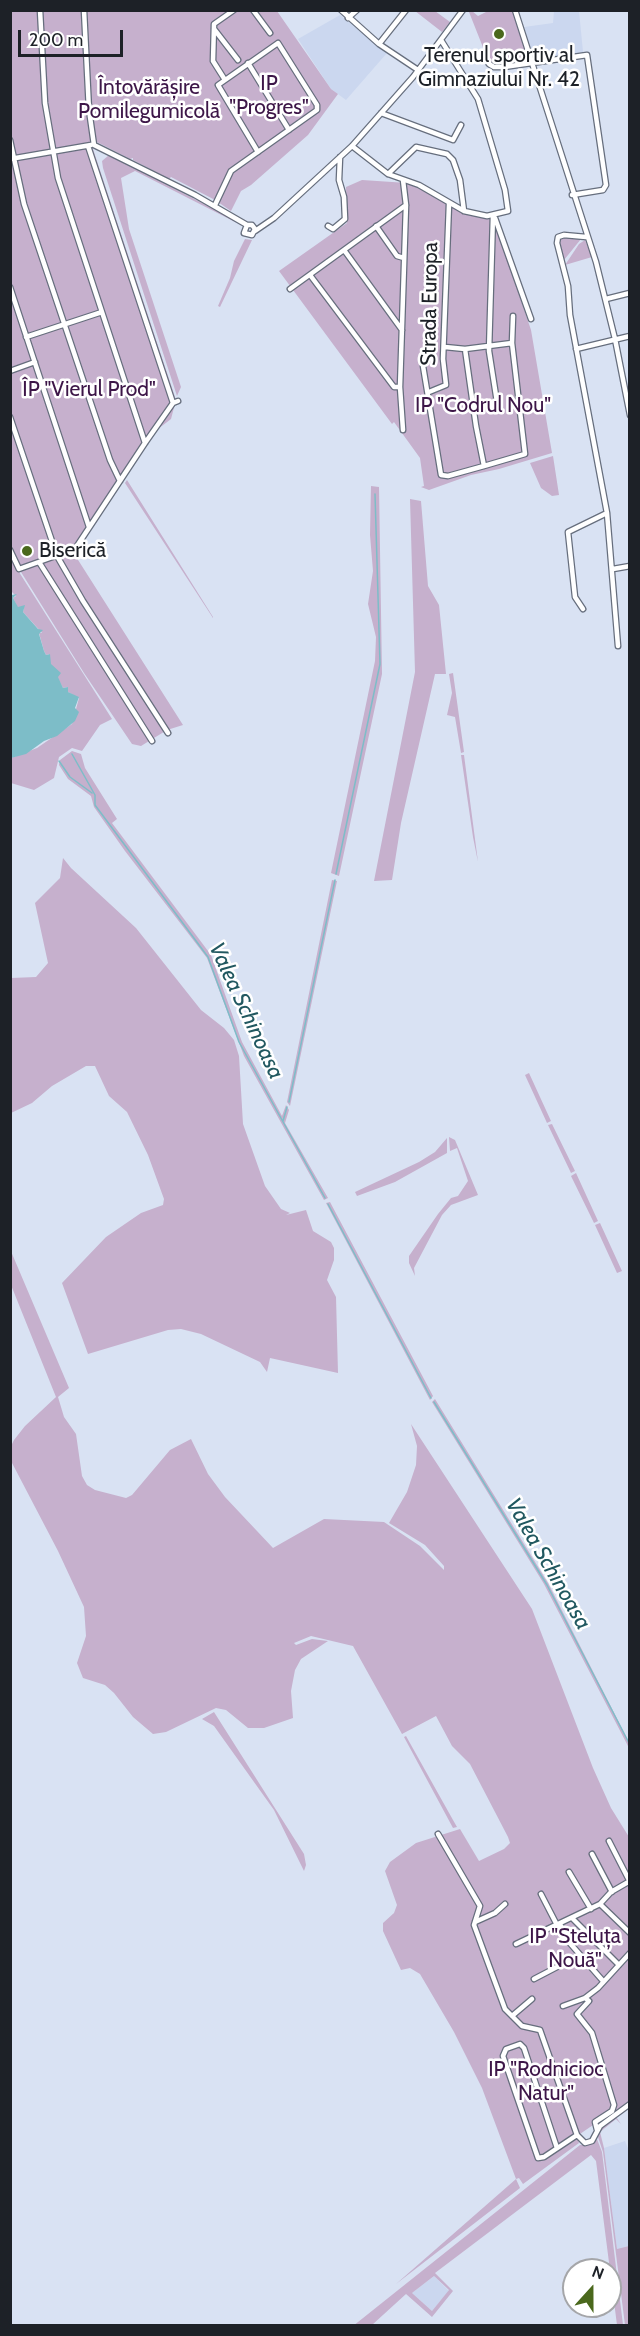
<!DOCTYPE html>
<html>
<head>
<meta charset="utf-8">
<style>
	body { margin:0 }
	#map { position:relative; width:640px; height:2336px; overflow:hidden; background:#d9e2f3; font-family:Cabin,sans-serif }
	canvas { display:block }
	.frame { position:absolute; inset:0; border:12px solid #1d2127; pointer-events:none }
	.north { position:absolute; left:562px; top:2258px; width:60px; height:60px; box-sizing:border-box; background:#fff; border:2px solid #a5a6a9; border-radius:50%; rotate:21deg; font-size:16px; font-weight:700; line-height:24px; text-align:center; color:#1d2127 }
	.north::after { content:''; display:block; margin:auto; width:21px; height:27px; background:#4a681c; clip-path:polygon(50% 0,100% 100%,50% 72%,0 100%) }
	.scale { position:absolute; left:18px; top:30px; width:105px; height:27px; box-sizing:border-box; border:3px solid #1d2127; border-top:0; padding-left:8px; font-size:18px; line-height:21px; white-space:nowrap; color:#1d2127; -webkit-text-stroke:4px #fff; paint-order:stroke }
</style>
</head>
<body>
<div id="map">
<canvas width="640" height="2336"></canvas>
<div class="frame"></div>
<div class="north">N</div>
<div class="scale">200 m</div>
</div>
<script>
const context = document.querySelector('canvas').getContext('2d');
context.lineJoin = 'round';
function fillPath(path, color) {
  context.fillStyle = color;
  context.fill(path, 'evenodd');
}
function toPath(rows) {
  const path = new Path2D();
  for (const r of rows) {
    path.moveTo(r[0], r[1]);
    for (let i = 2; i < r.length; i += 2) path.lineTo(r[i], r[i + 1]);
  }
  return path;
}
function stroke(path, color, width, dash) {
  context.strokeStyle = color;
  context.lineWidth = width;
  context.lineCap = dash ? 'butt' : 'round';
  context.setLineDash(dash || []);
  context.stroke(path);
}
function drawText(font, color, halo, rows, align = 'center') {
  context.font = font + ' Cabin,sans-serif';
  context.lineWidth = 5;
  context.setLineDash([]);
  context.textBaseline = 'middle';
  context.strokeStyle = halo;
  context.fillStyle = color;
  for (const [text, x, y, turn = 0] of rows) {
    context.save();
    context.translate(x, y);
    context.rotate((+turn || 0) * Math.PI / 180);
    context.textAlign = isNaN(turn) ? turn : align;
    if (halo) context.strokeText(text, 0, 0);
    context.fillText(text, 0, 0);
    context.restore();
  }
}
fillPath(toPath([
	[554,11,579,11,583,52,536,59,531,53,524,27,553,23],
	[340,15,387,53,346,100,331,89,298,39],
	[625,2141,629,2151,629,2246,617,2249,604,2148],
	[434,2276,449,2291,432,2311,412,2293]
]), '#cbd7ef');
fillPath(toPath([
	[11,11,277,11,331,89,338,94,308,135,251,185,241,191,231,211,215,200,171,177,169,179,133,160,133,158,130,159,97,142,91,143,176,400,171,419,158,429,73,552,183,725,167,730,141,746,132,744,84,673,21,572,19,572,112,719,100,725,82,751,72,748,59,757,54,778,34,790,11,783,11,758,37,748,72,724,79,698,68,692,68,687,63,688,49,661,50,654,46,655,44,651,39,633,42,633,23,612,24,607,18,608,13,598,16,596,11,591],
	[415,11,435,11,450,22,442,32],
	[472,11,478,16,488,11,513,11,528,58,524,62,493,65,488,60,469,12],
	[109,155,241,223,241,225,135,171,121,178,129,229,181,387,177,396,103,168,102,161],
	[362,180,407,183,419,186,453,208,494,220,531,330,552,453,499,469,471,475,429,490,421,487,424,486,420,458,394,422,392,424,279,271,347,223,346,187],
	[560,237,581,239,564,260,559,240],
	[245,239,252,240,220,307,218,306,230,278,234,261],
	[585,240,592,257,565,265,579,244],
	[553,456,559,495,552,496,541,488,530,463],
	[127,480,213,617,213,618,125,483],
	[371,486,379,487,382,674,339,876,331,873,375,661,376,637,368,604,373,571,370,535],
	[410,499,421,501,428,586,439,605,446,674,435,674,401,823,392,880,374,881,415,672],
	[453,673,464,752,461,753,455,717,447,715,452,693,449,674],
	[72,751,81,754,85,768,117,819,112,823,211,955,242,1042,282,1116,286,1105,289,1110,285,1123,328,1198,324,1200,244,1056,207,958,125,851,94,807,91,796,68,779,59,765,60,760],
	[461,755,464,755,478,862,473,837],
	[63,858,71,868,136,928,201,1010,224,1028,234,1040,239,1056,243,1124,265,1186,281,1209,290,1213,286,1215,306,1210,313,1231,331,1242,334,1248,334,1260,327,1280,336,1297,338,1373,270,1358,267,1372,260,1362,201,1334,181,1329,168,1330,88,1354,62,1283,106,1237,141,1213,163,1205,164,1199,148,1155,127,1112,109,1096,95,1066,86,1066,52,1086,32,1103,11,1113,11,978,36,977,48,963,35,903,60,878],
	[332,880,337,881,290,1106,287,1102],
	[529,1073,551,1121,547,1123,525,1075],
	[552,1124,575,1171,571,1173,548,1125],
	[449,1137,455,1140,478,1195,451,1205,442,1215,414,1268,415,1276,409,1263,409,1256,438,1214,451,1198,458,1196,468,1181,457,1148,450,1151],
	[447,1138,447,1153,395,1182,357,1196,355,1192,419,1162,435,1152],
	[576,1173,598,1221,594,1223,571,1176],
	[330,1202,433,1396,430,1400,326,1203],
	[600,1223,622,1271,617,1273,595,1225],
	[10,1249,69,1388,58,1397,64,1417,76,1434,82,1476,87,1485,95,1490,126,1498,132,1495,170,1450,191,1439,208,1474,225,1497,273,1548,324,1519,384,1522,420,1546,444,1570,444,1566,425,1545,389,1523,407,1492,416,1465,417,1446,411,1424,532,1609,593,1768,611,1808,629,1837,629,2101,598,2125,596,2123,577,2136,579,2143,523,2184,519,2178,516,2179,520,2188,396,2284,516,2179,482,2088,454,2032,420,1974,410,1968,401,1970,383,1931,383,1923,394,1913,397,1905,385,1871,390,1862,416,1843,460,1829,479,1861,504,1849,510,1843,508,1837,470,1764,452,1746,436,1716,402,1734,353,1646,311,1636,294,1643,296,1645,312,1639,328,1641,301,1659,295,1670,291,1691,293,1718,264,1728,248,1728,226,1710,216,1708,166,1732,153,1734,133,1717,114,1693,105,1685,83,1678,77,1663,86,1636,84,1607,58,1551,11,1461,11,1446,14,1440,25,1426,56,1397,11,1285],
	[435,1399,548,1583,629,1742,629,1748,544,1584,432,1402],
	[214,1712,304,1854,306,1865,304,1871,274,1810,214,1726,202,1719],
	[406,1736,453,1820,457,1827,453,1828,404,1737],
	[616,2117,621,2124,616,2119,600,2132,604,2148,617,2249,629,2246,629,2325,625,2325,603,2152,598,2137,599,2130],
	[597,2139,602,2152,623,2325,617,2325,596,2161,591,2155,435,2273,453,2291,432,2317,406,2294,372,2325,353,2326,580,2145,588,2145],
	[434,2276,449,2290,432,2311,412,2293]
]), '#c6b0cd');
fillPath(toPath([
	[11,591,12,595,17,594,13,598,18,607,25,605,23,612,38,629,43,630,39,634,44,651,46,655,50,654,51,664,61,673,58,677,63,688,68,687,68,692,79,697,75,708,79,712,75,721,57,736,44,741,26,754,11,758]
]), '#7dbdc8');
stroke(toPath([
	[72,754,95,795,95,805,208,957,239,1042,325,1198],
	[59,761,70,777,92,793],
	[336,874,380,664,375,494],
	[289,1102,335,880],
	[283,1121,287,1107],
	[328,1204,431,1398],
	[434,1402,547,1585,630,1745]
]), '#7dbdc8', 1.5);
const minor = toPath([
	[40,10,45,103,58,178,145,443],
	[84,10,89,110,94,145],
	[253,10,270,33],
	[341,10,379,44,418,70],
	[515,10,596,262,615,339,630,415],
	[348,18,357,10],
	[214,29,238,60],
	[379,44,406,10],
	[248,63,289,130],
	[489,64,494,67,504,67,587,55,606,185,603,190,572,195],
	[225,80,213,61,214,24,234,10],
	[381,113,453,140,461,125],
	[10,140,24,204,110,460,120,481],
	[94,145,195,195,247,225,252,225,255,229,252,235,244,233,247,225],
	[88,146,173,403],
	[352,146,388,174,419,185,464,211,487,216,508,211,505,190,478,99,441,40],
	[10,159,91,145],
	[388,174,416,147,447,154,453,160,460,180,464,211],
	[215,205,231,171,317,110,317,105,278,43,218,85,258,152],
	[493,215,489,351,497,402],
	[495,218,531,319],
	[328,226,333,229,345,219,344,197,339,180,340,157],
	[376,226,397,256,404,258],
	[255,231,274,218,352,146,413,77,463,10],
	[586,237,564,235,558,237,557,243,568,286,570,315,607,513,618,646],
	[344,250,402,330],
	[310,275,394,387,400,387],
	[10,287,89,527],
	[290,289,406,205],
	[606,299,630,293],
	[26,337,102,312],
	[445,347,465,349,512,343],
	[465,349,476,426,484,466,525,454,512,343,513,316],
	[576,349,630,336],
	[423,366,441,475,448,476,484,466],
	[10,371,35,362],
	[429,392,446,385,443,359,449,204],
	[10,417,57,556,83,601,168,733],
	[403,430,400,387,406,205,403,180],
	[10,550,19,569,75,549,145,443,173,403,178,401],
	[39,562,152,741],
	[613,569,630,566],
	[583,609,575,597,568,532,607,513],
	[438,1834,480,1906,474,1925,505,2009,522,2026,540,2030,577,2135],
	[609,1841,630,1882],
	[592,1854,612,1892],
	[569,1872,591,1909],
	[541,1894,557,1925],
	[600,1904,630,1933],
	[572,1918,619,1965],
	[475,1922,495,1913,505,1904],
	[560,1924,568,1941,603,1981],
	[516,1944,600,1904,611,1892,630,1881],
	[534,1979,580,1955],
	[585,1998,589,2001,577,2014,592,2033,614,2105,612,2111,595,2122,597,2130],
	[563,2006,585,1998,598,1988,630,1953],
	[512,2016,532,1999],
	[557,2148,524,2048,520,2044,506,2049,503,2056,538,2158,544,2157,577,2135,585,2143,592,2141,600,2126,630,2104]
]);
stroke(minor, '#666e7d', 7);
stroke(minor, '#fff', 4.5);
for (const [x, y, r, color] of [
	[499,34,6,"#4a681c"],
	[27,551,6,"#4a681c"]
]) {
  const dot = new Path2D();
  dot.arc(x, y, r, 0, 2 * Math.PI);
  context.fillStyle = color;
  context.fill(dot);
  stroke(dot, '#fff', 2);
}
drawText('21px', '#1d2127', '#fff', [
	["Terenul sportiv al",499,56],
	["Gimnaziului Nr. 42",499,80],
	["Biserică",39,551,"left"]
]);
drawText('21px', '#3d1648', '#fff', [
	["IP",269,84],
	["\"Progres\"",269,108],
	["Întovărășire",149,88],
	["Pomilegumicolă",149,112],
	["ÎP \"Vierul Prod\"",89,390],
	["IP \"Codrul Nou\"",483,406],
	["IP \"Steluța",575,1937],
	["Nouă\"",575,1961],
	["IP \"Rodnicioc",546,2070],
	["Natur\"",546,2094]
]);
drawText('21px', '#1d2127', '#fff', [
	["Strada Europa",430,304,-89]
]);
drawText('italic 22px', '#215860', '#fff', [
	["Valea Schinoasa",246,1011,65],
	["Valea Schinoasa",548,1564,60]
]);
</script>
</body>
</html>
